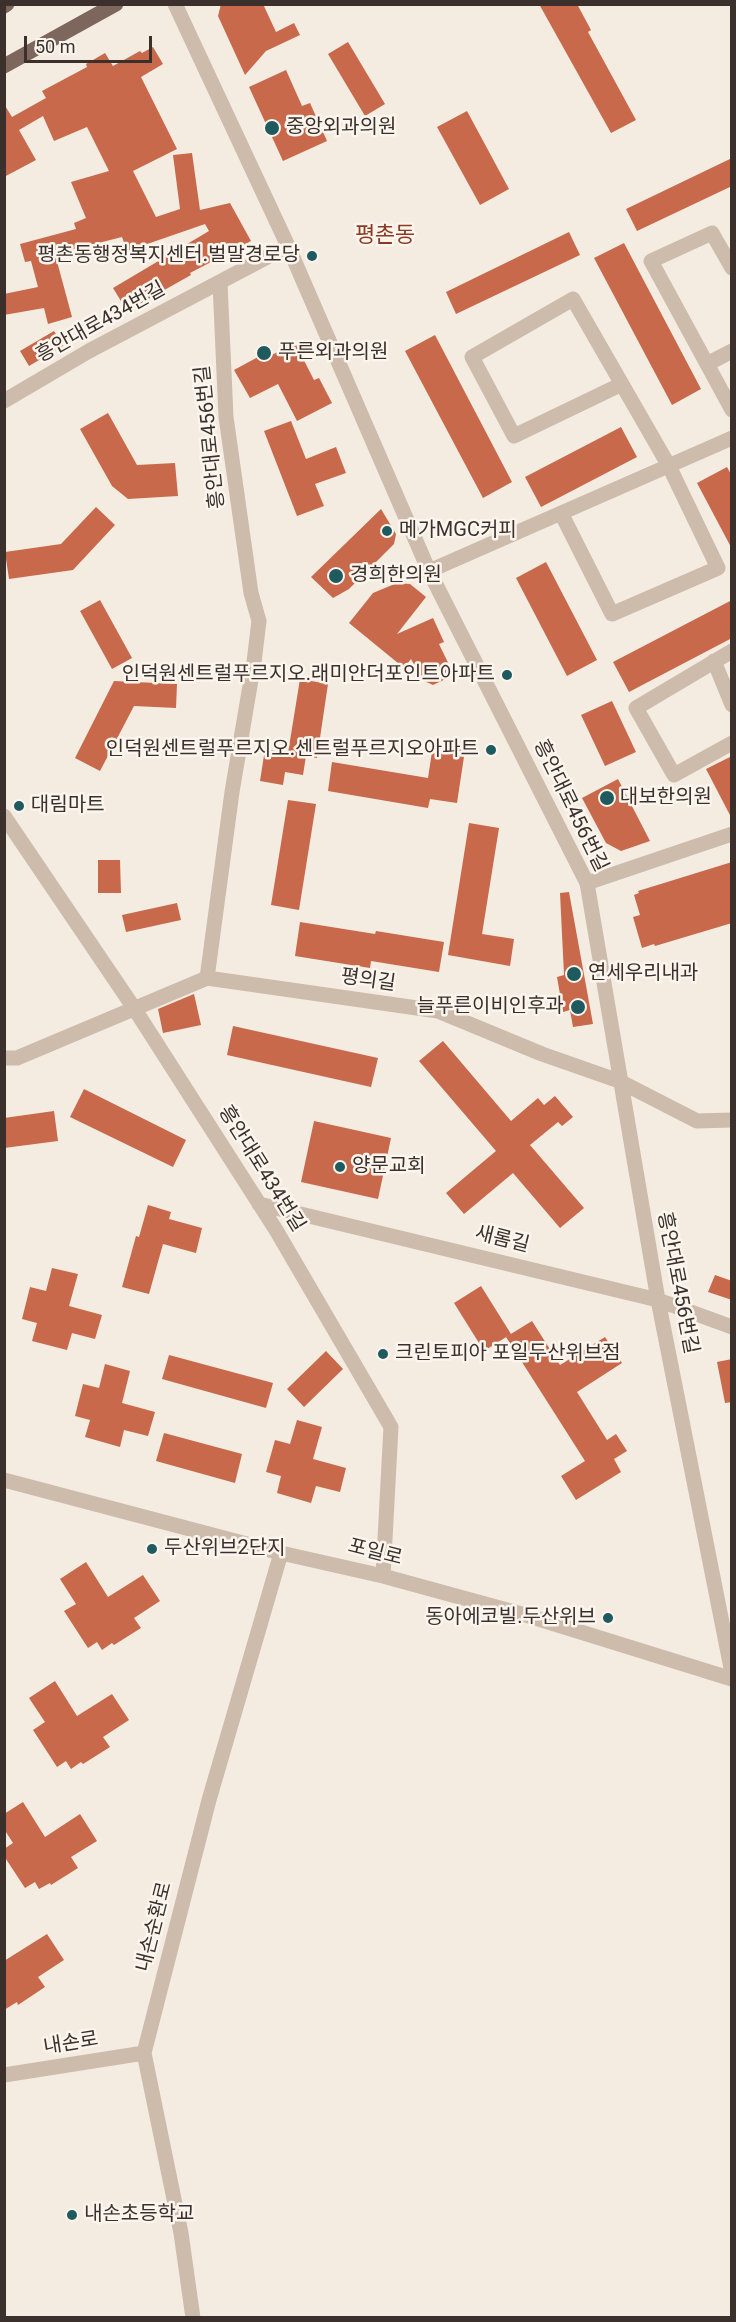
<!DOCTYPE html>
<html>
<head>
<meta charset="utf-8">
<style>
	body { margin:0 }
	#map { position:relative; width:736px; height:2322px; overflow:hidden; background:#f4ebe1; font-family:Roboto,sans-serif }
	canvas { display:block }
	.frame { position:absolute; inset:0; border:6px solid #3b302b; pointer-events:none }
	.scale { position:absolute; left:24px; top:36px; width:128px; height:27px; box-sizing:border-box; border:3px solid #3b302b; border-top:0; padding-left:8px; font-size:18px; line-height:21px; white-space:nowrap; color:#3b302b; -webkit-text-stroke:4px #fbf5ee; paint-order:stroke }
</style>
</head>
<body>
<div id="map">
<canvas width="736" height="2322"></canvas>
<div class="frame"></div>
<div class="scale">50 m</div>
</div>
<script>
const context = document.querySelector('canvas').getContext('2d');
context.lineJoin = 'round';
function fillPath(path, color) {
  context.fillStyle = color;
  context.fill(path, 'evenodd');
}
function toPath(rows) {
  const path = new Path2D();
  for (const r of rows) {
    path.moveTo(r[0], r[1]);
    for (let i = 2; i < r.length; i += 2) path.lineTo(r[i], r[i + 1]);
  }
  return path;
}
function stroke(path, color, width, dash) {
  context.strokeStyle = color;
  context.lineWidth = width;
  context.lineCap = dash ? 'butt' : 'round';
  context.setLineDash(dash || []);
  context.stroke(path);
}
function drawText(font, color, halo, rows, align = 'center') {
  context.font = font + ' Roboto,"Noto Sans KR",sans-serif';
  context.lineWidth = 5;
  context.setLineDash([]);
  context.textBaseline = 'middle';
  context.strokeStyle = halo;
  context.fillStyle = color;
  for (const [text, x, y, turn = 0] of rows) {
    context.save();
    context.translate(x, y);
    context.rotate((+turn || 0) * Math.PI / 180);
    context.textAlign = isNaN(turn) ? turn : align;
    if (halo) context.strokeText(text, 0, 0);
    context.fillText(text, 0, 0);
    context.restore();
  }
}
fillPath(toPath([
	[221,4,263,4,276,32,294,23,300,35,266,51,245,75,218,16],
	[539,4,577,4,591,30,588,32,636,120,611,133],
	[348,42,385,104,365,116,328,54],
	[153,47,163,64,141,77,177,149,133,171,156,217,180,209,173,155,192,153,200,210,230,203,251,241,190,273,191,275,127,311,113,288,209,231,205,224,127,251,122,237,55,254,72,317,48,324,44,308,4,315,4,294,38,287,31,261,25,262,20,244,76,229,74,223,86,218,71,182,109,171,87,127,54,141,43,116,19,130,36,160,4,177,4,104,12,117,46,98,42,91,87,67,86,64,105,53,113,66,140,51,142,53],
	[286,70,302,106,310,103,327,141,283,161,249,87],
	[467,111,509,189,480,205,437,127],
	[732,158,732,186,637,231,626,209],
	[569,232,580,255,456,314,446,292],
	[624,243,701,389,672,405,594,258],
	[54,331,63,346,29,366,20,351],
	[435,335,512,482,483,498,405,351],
	[295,343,314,380,319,378,332,403,297,421,278,384,250,398,234,370,258,357,260,361],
	[108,413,137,465,175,463,178,496,128,499,112,486,80,429],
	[291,421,306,459,336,447,346,473,315,484,324,506,297,516,264,431],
	[621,427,637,457,541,507,525,477],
	[727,467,732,476,732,549,697,483],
	[96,507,115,525,73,570,9,579,5,552,61,544],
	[381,509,396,534,394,544,349,589,333,598,311,577],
	[546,562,597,660,567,676,516,578],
	[397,583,410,584,426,597,397,634,433,618,444,642,439,644,454,675,433,685,422,680,411,659,404,668,349,623,373,593],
	[100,600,132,658,112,669,80,611],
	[732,600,732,638,629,692,613,662],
	[300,679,328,684,317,758,306,756,303,775,285,772,283,785,260,781,265,749,288,753],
	[114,681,177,684,176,708,134,706,100,771,75,758],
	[612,701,636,752,605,766,581,715],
	[433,745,465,750,457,803,430,799,428,808,328,791,332,762,428,778],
	[732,756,732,819,706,769],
	[618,779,650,841,621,851,606,843,582,798],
	[288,800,316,804,299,910,271,905],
	[469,823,499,828,482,934,514,939,510,966,448,955],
	[98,860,120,860,121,893,98,893],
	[732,862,732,923,655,946,654,944,642,948,633,917,640,915,634,895,639,893,638,891],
	[569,892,593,1024,573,1027,570,1010,563,1012,557,977,564,975,560,893],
	[177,903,181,920,126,932,122,915],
	[300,922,375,934,376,931,444,942,439,972,371,961,370,968,295,956],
	[194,994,201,1025,163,1033,158,1009],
	[233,1026,378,1058,371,1087,227,1055],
	[443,1041,511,1121,538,1098,544,1105,555,1096,573,1117,562,1126,558,1122,530,1145,584,1208,560,1228,513,1173,464,1214,446,1193,496,1151,419,1061],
	[84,1089,186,1140,173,1167,70,1117],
	[54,1111,58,1141,4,1148,4,1118],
	[314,1121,391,1138,378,1199,301,1182],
	[148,1205,171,1212,169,1219,202,1228,196,1253,163,1244,149,1294,122,1287,136,1236,139,1237],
	[52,1268,78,1274,69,1306,102,1315,95,1339,72,1333,67,1350,32,1341,37,1323,22,1319,30,1287,46,1291],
	[715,1275,732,1281,732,1300,708,1292],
	[481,1286,511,1334,484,1351,454,1303],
	[532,1321,560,1365,605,1337,622,1363,577,1392,607,1440,616,1434,627,1451,614,1459,621,1472,576,1500,561,1476,585,1461,506,1337],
	[326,1351,343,1369,304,1407,287,1389],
	[169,1355,273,1383,266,1408,162,1379],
	[732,1359,732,1402,725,1403,717,1362],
	[105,1364,130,1371,122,1403,155,1412,148,1436,124,1430,120,1447,85,1437,90,1420,75,1416,83,1384,99,1388],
	[297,1420,322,1427,313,1459,346,1468,340,1492,316,1486,311,1503,277,1493,281,1476,266,1472,275,1440,290,1444],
	[164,1433,242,1454,235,1483,156,1461],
	[86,1562,108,1597,143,1575,160,1601,134,1618,141,1628,114,1645,112,1643,102,1650,97,1642,88,1648,64,1611,76,1604,60,1579],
	[55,1681,77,1716,112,1694,129,1720,103,1737,110,1747,83,1764,81,1762,71,1769,66,1761,57,1767,33,1730,45,1722,29,1698],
	[23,1802,45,1837,80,1814,97,1841,71,1857,78,1868,51,1885,50,1883,39,1889,35,1882,25,1888,4,1856,4,1849,13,1843,4,1829,4,1814],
	[47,1934,64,1960,38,1977,45,1987,18,2005,17,2002,4,2010,4,1961]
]), '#c8694b');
stroke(toPath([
	[175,4,288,246,429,571,587,883,658,1300,732,1673],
	[732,268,712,233,651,261,732,410],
	[707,364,732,351],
	[4,401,89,351,288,246],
	[561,513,612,614,718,568,669,466,573,299,472,357,514,436,622,384],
	[429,571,732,438],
	[732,651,636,708,674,775,732,743],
	[714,661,732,705],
	[4,816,134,1008,276,1230,391,1427,383,1576],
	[587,883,732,834],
	[207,978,232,792,254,662,259,621,251,593,226,417,220,283],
	[4,1058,17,1058,207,978,438,1011,542,1054,619,1081,697,1121,732,1120],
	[259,1204,658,1300,732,1327],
	[4,1480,281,1553,383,1576,529,1616,732,1679],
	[4,2075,144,2053],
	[193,2318,181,2233,144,2053,209,1800,281,1553]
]), '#cdbbac', 15);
stroke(toPath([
	[4,6,7,4],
	[4,66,116,4]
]), '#7d675c', 15);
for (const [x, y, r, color] of [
	[272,128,8,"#1f5a5e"],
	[312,256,6,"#1f5a5e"],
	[264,353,8,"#1f5a5e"],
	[387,531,6,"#1f5a5e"],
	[336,576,8,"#1f5a5e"],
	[507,675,6,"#1f5a5e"],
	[491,750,6,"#1f5a5e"],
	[607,798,8,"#1f5a5e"],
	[19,806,6,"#1f5a5e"],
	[574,974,8,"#1f5a5e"],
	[578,1007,8,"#1f5a5e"],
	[340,1167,6,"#1f5a5e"],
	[383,1354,6,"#1f5a5e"],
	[152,1549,6,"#1f5a5e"],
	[608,1618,6,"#1f5a5e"],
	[72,2215,6,"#1f5a5e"]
]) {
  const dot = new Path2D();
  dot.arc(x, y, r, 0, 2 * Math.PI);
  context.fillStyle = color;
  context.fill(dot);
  stroke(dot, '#fbf5ee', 2);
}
drawText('20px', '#3b302b', '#fbf5ee', [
	["중앙외과의원",286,128],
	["평촌동행정복지센터.벌말경로당",300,256,"right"],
	["푸른외과의원",278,353],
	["메가MGC커피",399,531],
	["경희한의원",350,576],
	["인덕원센트럴푸르지오.래미안더포인트아파트",495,675,"right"],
	["인덕원센트럴푸르지오.센트럴푸르지오아파트",479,750,"right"],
	["대보한의원",620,798],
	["대림마트",31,806],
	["연세우리내과",588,974],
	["늘푸른이비인후과",564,1007,"right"],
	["양문교회",352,1167],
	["크린토피아 포일두산위브점",395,1354],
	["두산위브2단지",164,1549],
	["동아에코빌.두산위브",596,1618,"right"],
	["내손초등학교",84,2215]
], 'left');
drawText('20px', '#3b302b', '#fbf5ee', [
	["흥안대로434번길",101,323,-29],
	["흥안대로456번길",211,437,-96],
	["흥안대로456번길",570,806,64],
	["평의길",368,981,8],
	["흥안대로434번길",261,1169,58],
	["새롬길",502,1240,14],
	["흥안대로456번길",677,1283,79],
	["포일로",375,1553,14],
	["내손순환로",155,1927,-76],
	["내손로",71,2044,-9]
]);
drawText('22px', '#8c3b22', '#fbf5ee', [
	["평촌동",385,236]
]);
</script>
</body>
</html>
